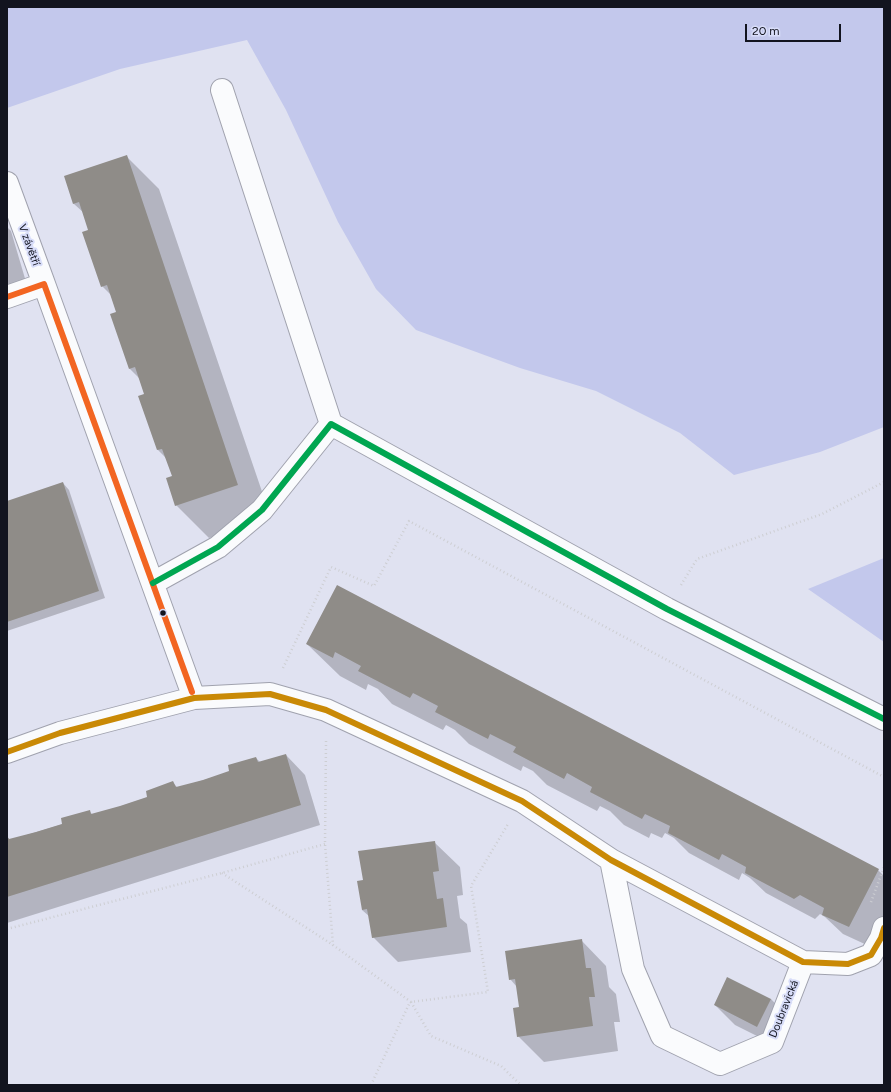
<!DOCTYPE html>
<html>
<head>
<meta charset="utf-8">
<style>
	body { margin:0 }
	#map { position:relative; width:891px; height:1092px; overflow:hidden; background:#e0e2f1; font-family:Figtree,sans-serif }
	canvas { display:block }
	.frame { position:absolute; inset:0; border:8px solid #12141f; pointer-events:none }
	.scale { position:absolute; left:745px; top:24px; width:96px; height:18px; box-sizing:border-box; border:2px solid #12141f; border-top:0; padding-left:5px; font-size:12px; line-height:14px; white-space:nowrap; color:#12141f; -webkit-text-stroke:3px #d8ddf9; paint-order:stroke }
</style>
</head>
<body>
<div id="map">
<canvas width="891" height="1092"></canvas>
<div class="frame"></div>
<div class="scale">20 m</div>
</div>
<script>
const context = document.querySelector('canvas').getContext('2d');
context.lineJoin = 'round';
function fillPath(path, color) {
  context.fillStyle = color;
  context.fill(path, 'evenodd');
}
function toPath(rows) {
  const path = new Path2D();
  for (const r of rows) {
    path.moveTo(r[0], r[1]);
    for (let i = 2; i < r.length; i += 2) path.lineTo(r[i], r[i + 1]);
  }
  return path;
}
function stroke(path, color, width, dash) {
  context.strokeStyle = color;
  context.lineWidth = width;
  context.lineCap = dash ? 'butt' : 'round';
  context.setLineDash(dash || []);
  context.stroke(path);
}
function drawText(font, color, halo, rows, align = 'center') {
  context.font = font + ' Figtree,sans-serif';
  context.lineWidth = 4;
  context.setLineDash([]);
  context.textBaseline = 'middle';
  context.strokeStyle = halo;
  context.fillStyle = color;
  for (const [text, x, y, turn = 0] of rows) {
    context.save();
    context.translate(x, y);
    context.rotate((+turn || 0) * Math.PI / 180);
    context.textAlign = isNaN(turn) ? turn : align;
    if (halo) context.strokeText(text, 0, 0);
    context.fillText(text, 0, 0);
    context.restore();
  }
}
fillPath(toPath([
	[7,7,884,7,884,427,820,452,734,475,680,433,596,391,520,368,416,330,376,289,338,222,286,110,247,40,120,69,7,108],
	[884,558,884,642,808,589]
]), '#c3c8ec');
fillPath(toPath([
	[127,157,159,189,271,518,209,538,176,505,173,477,167,459,158,450,145,395,140,379,130,369,117,312,112,296,102,286,89,230,84,213,74,204,65,177],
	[7,227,11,231,29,292,7,299],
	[63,483,69,490,105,598,7,631,7,502],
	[338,587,878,870,884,876,884,917,869,946,843,934,825,917,820,914,815,919,766,893,750,878,742,873,739,880,689,853,674,838,665,833,662,838,651,833,649,838,624,825,610,811,600,806,597,811,547,785,533,771,523,766,521,771,469,744,455,730,446,725,443,730,392,704,378,689,368,684,366,690,340,676,307,644],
	[286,755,305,775,320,825,7,923,7,837,10,840,63,824,89,811,93,815,148,798,173,783,178,788,230,772,256,758,261,763],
	[434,842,460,867,463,895,457,896,460,918,467,924,471,952,398,962,373,937,370,917,362,910,364,881],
	[581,940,606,966,609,987,616,994,620,1022,614,1022,618,1051,544,1062,518,1036,520,1008,517,987,510,979],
	[771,999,790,1019,777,1046,735,1025,715,1005]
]), '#0003');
fillPath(toPath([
	[127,155,238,485,175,506,166,478,172,476,162,449,157,450,138,396,144,394,135,367,129,369,110,314,116,312,107,285,101,287,82,232,88,230,79,202,73,204,64,176],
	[63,482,99,591,7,622,7,501],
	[337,585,879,869,849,927,822,915,824,908,800,895,794,899,745,873,746,867,722,854,719,860,668,833,670,826,645,814,642,819,590,792,592,787,567,773,564,779,513,752,516,747,490,734,488,739,435,712,438,706,413,693,410,698,358,671,361,666,335,652,333,658,306,644],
	[286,754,301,805,7,897,7,836,9,839,36,832,62,824,61,818,90,810,91,814,120,806,147,797,146,791,173,781,176,787,203,780,229,771,228,765,256,757,258,762],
	[435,841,439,871,433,872,437,899,443,898,447,927,372,938,367,909,362,910,357,881,363,880,358,851],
	[582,939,586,968,591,968,595,997,589,997,593,1026,517,1037,513,1008,519,1007,515,979,509,980,505,951],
	[727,977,771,999,757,1027,714,1005]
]), '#8f8c88');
const street = toPath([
	[222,90,331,424],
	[7,183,44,284],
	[7,297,44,284,194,698],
	[153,583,218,547,262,510,331,424,667,609,884,719],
	[7,752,60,733,194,698,270,694,326,710,522,801,611,860,803,962,848,964,871,955,881,938,884,928],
	[611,860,633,969,662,1036,720,1064,772,1042,803,962]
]);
stroke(street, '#a0a2ae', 24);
stroke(toPath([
	[681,585,697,559,822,514,884,482],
	[283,668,331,567,374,586,409,521,884,777],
	[326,741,325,844,333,945,411,1002,488,992,471,886,508,824],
	[222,873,333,945],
	[871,902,884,867],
	[7,929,222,873,325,844],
	[411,1002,431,1036,501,1066,521,1085],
	[371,1085,410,1002]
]), '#cdced2', 2.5, [1, 3]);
stroke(street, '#fafbfd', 22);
stroke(toPath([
	[7,297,44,284,192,692]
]), '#f26522', 6);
stroke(toPath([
	[153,583,218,547,262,510,331,424,667,609,884,719]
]), '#00a651', 6);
stroke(toPath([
	[7,752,60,733,194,698,270,694,326,710,522,801,611,860,803,962,848,964,871,955,881,938,884,928]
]), '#c98906', 6);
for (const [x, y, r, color] of [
	[163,613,3.5,"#12141f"]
]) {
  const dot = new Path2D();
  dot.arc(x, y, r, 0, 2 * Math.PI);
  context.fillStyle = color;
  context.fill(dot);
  stroke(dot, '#d8ddf9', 1.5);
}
drawText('11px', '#12141f', '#d8ddf9', [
	["V závětří",29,245,70],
	["Doubravická",784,1009,-68]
]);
</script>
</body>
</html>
